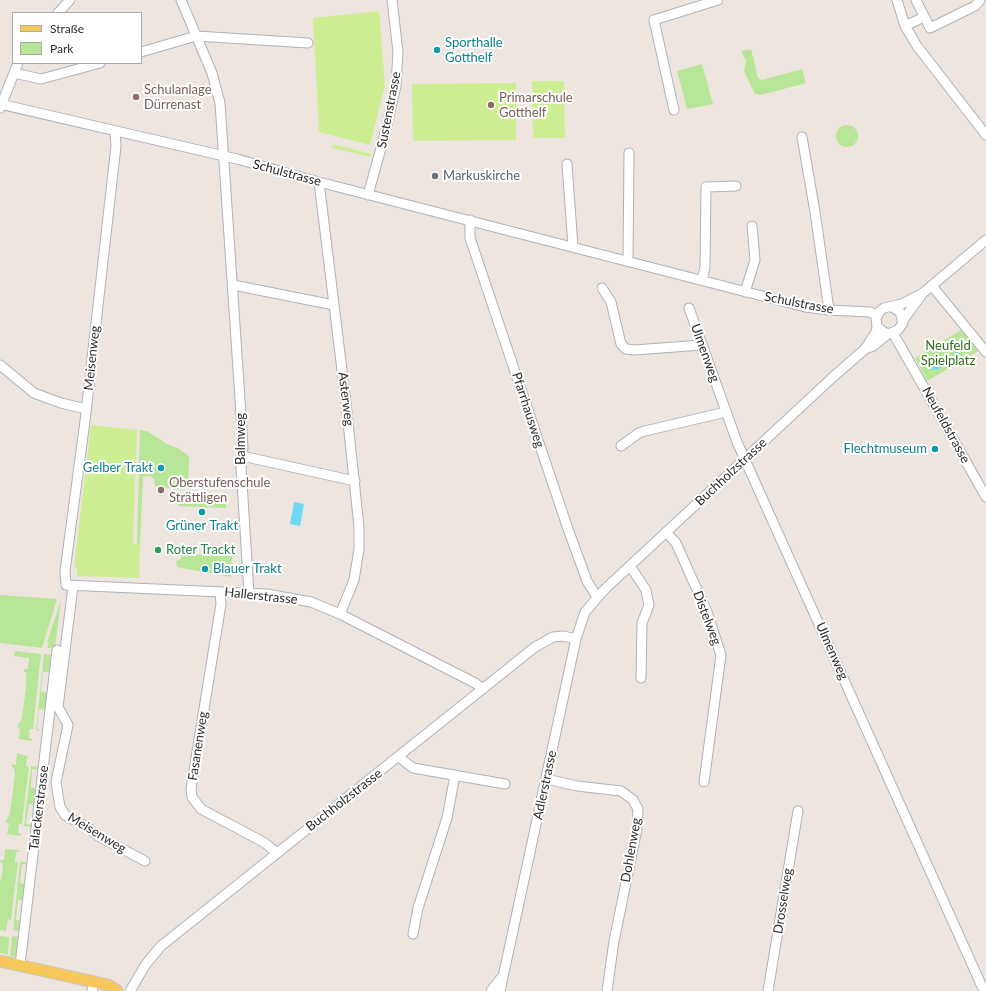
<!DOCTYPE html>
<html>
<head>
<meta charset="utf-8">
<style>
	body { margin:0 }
	#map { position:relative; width:986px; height:991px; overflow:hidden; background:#eee6de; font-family:Lato,sans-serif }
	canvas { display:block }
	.legend { position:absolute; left:12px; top:12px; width:130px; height:52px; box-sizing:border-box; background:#fff; border:1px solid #ababab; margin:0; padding:5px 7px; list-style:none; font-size:12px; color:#2c2c2c }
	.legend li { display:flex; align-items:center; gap:8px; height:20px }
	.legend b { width:20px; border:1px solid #ababab }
</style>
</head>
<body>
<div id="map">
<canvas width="986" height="991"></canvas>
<ul class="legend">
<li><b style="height:5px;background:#f6c75b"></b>Straße</li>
<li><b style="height:11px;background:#b8e699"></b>Park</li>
</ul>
</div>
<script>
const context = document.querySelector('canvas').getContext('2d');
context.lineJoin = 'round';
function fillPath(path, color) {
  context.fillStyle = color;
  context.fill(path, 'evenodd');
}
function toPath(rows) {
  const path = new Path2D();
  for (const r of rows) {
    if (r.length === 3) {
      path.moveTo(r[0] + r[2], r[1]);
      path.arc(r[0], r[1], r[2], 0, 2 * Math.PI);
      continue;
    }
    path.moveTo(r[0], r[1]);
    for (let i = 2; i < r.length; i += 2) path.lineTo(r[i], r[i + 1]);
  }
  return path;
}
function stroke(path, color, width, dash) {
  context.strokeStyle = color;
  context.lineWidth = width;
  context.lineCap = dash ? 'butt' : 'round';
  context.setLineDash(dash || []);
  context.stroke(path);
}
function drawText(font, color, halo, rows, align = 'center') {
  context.font = font + ' Lato,sans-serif';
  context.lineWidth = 4;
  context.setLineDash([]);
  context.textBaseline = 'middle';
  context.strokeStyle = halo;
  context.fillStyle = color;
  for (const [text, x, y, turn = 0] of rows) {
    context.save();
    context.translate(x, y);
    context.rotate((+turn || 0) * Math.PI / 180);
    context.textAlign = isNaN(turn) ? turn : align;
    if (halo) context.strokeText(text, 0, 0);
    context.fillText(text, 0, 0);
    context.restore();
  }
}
fillPath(toPath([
	[751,49,758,78,762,80,802,69,806,83,761,95,755,94,744,71,746,61,741,51],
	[702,64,713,104,687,109,677,71],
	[847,136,11],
	[963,329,980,350,927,381,915,358],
	[140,430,147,431,167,444,179,449,189,456,189,459,188,484,183,490,155,486,154,479,150,476,143,477,140,544,137,544],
	[178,499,226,501,226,508,178,506],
	[182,554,232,556,231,577,177,567,176,561,181,559],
	[0,595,57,599,42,648,0,643],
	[61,600,55,648,47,648,49,643,47,642],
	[15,651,41,654,33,729,30,729,29,738,32,739,32,741,19,739,20,728,17,727,22,718,26,686,26,672,24,672,24,669,28,669,29,658,14,656],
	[44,654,51,655,50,672,43,672,41,691,48,693,46,710,39,709,37,729,44,732,36,730],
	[17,753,30,757,27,757,26,766,29,767,22,824,19,824,18,833,21,834,20,836,7,834,9,823,5,823,10,813,15,775,14,768,12,767,12,764,16,765],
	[31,766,40,767,39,770,32,769,31,787,37,789,35,805,29,804,26,824,32,825,32,827,24,826],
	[5,849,19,850,19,852,16,852,15,862,18,862,11,920,8,919,6,931,0,930,0,882,3,870,2,863,0,862,0,860,4,860],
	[20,862,29,862,29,864,22,864,20,883,26,884,24,900,18,900,16,920,21,921,20,931,13,930],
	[0,936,9,937,8,955,0,953],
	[12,936,20,937,18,954,15,957,10,956]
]), '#b8e699');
fillPath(toPath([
	[379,11,385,85,370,145,319,132,313,18],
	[532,81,564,81,565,138,533,138],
	[516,83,516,140,413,141,412,84],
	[333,144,372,154,371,157,332,148],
	[91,425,137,430,133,543,140,544,139,578,77,576,77,567,74,567]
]), '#ceee94');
fillPath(toPath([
	[935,364,6],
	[294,502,304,504,300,526,290,524]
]), '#6ed9f3');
stroke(toPath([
	[941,364,945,364,954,358,958,351]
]), '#6ed9f3', 2.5);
const minor = toPath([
	[181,0,212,73,220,103,240,399,243,448,241,467,249,593],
	[897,0,905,26,917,46,986,135],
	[916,0,930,28,975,6,980,0],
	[58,13,70,0],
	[905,26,924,17],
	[141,52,196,36,308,43],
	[14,73,41,79,100,63],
	[0,104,237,159,319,182,805,307,829,310,870,312,877,315],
	[0,108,18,63],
	[674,110,654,20,718,0],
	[115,131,116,146,85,421,65,571,66,585,267,594,311,602,340,614,475,683,483,689],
	[802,137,815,212,829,310],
	[567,164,573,247],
	[319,182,346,403,359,527,359,549,354,580,340,614],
	[368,195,383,141,396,86,398,52,392,0],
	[470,220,470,238,568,529,587,581,597,597],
	[628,261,629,153],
	[702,280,705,267,706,187,736,186],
	[233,285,334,305],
	[932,286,986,352],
	[602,288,611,302,621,344,626,349,634,350,702,345],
	[745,292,755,260,752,226],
	[892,307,900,312,903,323,898,330,888,334,882,331,877,326,876,318,880,311,884,308,902,304,923,293],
	[689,308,737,442,984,991],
	[903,320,923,293,986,240],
	[893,333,986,497],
	[865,349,876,332,877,326],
	[0,365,34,393,61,403,86,409],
	[621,446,639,433,645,431,726,412],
	[242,456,355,481],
	[666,532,676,543,707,612,721,655,704,782],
	[630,566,646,590,649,605,642,623,641,678],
	[73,586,58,707,68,725,56,782,60,807,65,815,87,827,98,836,145,861],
	[220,592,221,604,191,789,192,797,201,809,265,843,277,853],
	[399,757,413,768,505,784],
	[546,779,577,786,621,791,633,800,638,809,637,829,614,941,607,991],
	[413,934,418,908,447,818,455,775],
	[20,965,57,650],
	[92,991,94,983],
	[130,991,146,964,161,946,535,647,553,637,563,636,576,639],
	[491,991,501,978],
	[500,991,576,639,585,612,605,589,833,377,865,349,873,346,888,334],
	[768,991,798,811]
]);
const major = toPath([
	[0,961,108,985,117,991]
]);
stroke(minor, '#aeb2bc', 11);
stroke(major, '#c8c8c8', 13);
stroke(minor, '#fff', 9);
stroke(major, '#f6c75b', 11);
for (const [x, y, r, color] of [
	[437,50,4,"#0f9aa8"],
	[136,97,4,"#8d6e63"],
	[491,105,4,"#8d6e63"],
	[435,176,4,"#6b7280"],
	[935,449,4,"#0f9aa8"],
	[161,468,4,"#0f9aa8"],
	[161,490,4,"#8d6e63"],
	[202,512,4,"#0f9aa8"],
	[158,550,4,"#2e9e5b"],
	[205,569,4,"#0f9aa8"]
]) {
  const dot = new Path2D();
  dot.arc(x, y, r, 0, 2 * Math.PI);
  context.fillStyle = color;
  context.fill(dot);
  stroke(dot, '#fff', 1.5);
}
drawText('13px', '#0d838f', '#fff', [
	["Sporthalle",445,43],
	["Gotthelf",445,58],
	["Flechtmuseum",927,449,"right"],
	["Gelber Trakt",153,468,"right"],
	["Grüner Trakt",202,526,"center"],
	["Blauer Trakt",213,569]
], 'left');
drawText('13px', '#785e54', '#fff', [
	["Schulanlage",144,90],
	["Dürrenast",144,105],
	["Primarschule",499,98],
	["Gotthelf",499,113],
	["Oberstufenschule",169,483],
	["Strättligen",169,498]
], 'left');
drawText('13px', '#2c2c2c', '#fff', [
	["Sustenstrasse",389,110,-79],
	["Schulstrasse",287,173,15],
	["Schulstrasse",799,303,11],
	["Ulmenweg",705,353,70],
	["Meisenweg",92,358,-84],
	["Asterweg",346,399,83],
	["Pfarrhausweg",528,410,72],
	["Neufeldstrasse",946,425,61],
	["Balmweg",241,439,-90],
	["Buchholzstrasse",731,472,-43],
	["Hallerstrasse",261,596,6],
	["Distelweg",707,618,69],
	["Ulmenweg",832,651,66],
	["Fasanenweg",198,746,-81],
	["Adlerstrasse",545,785,-78],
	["Buchholzstrasse",344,800,-38],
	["Talackerstrasse",39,808,-83],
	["Meisenweg",97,833,31],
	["Dohlenweg",631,850,-80],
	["Drosselweg",783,901,-81]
]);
drawText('13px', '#5b616d', '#fff', [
	["Markuskirche",443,176]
], 'left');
drawText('13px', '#2f6d18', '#fff', [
	["Neufeld",948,346],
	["Spielplatz",948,361]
]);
drawText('13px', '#27864d', '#fff', [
	["Roter Trackt",166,550]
], 'left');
</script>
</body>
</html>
